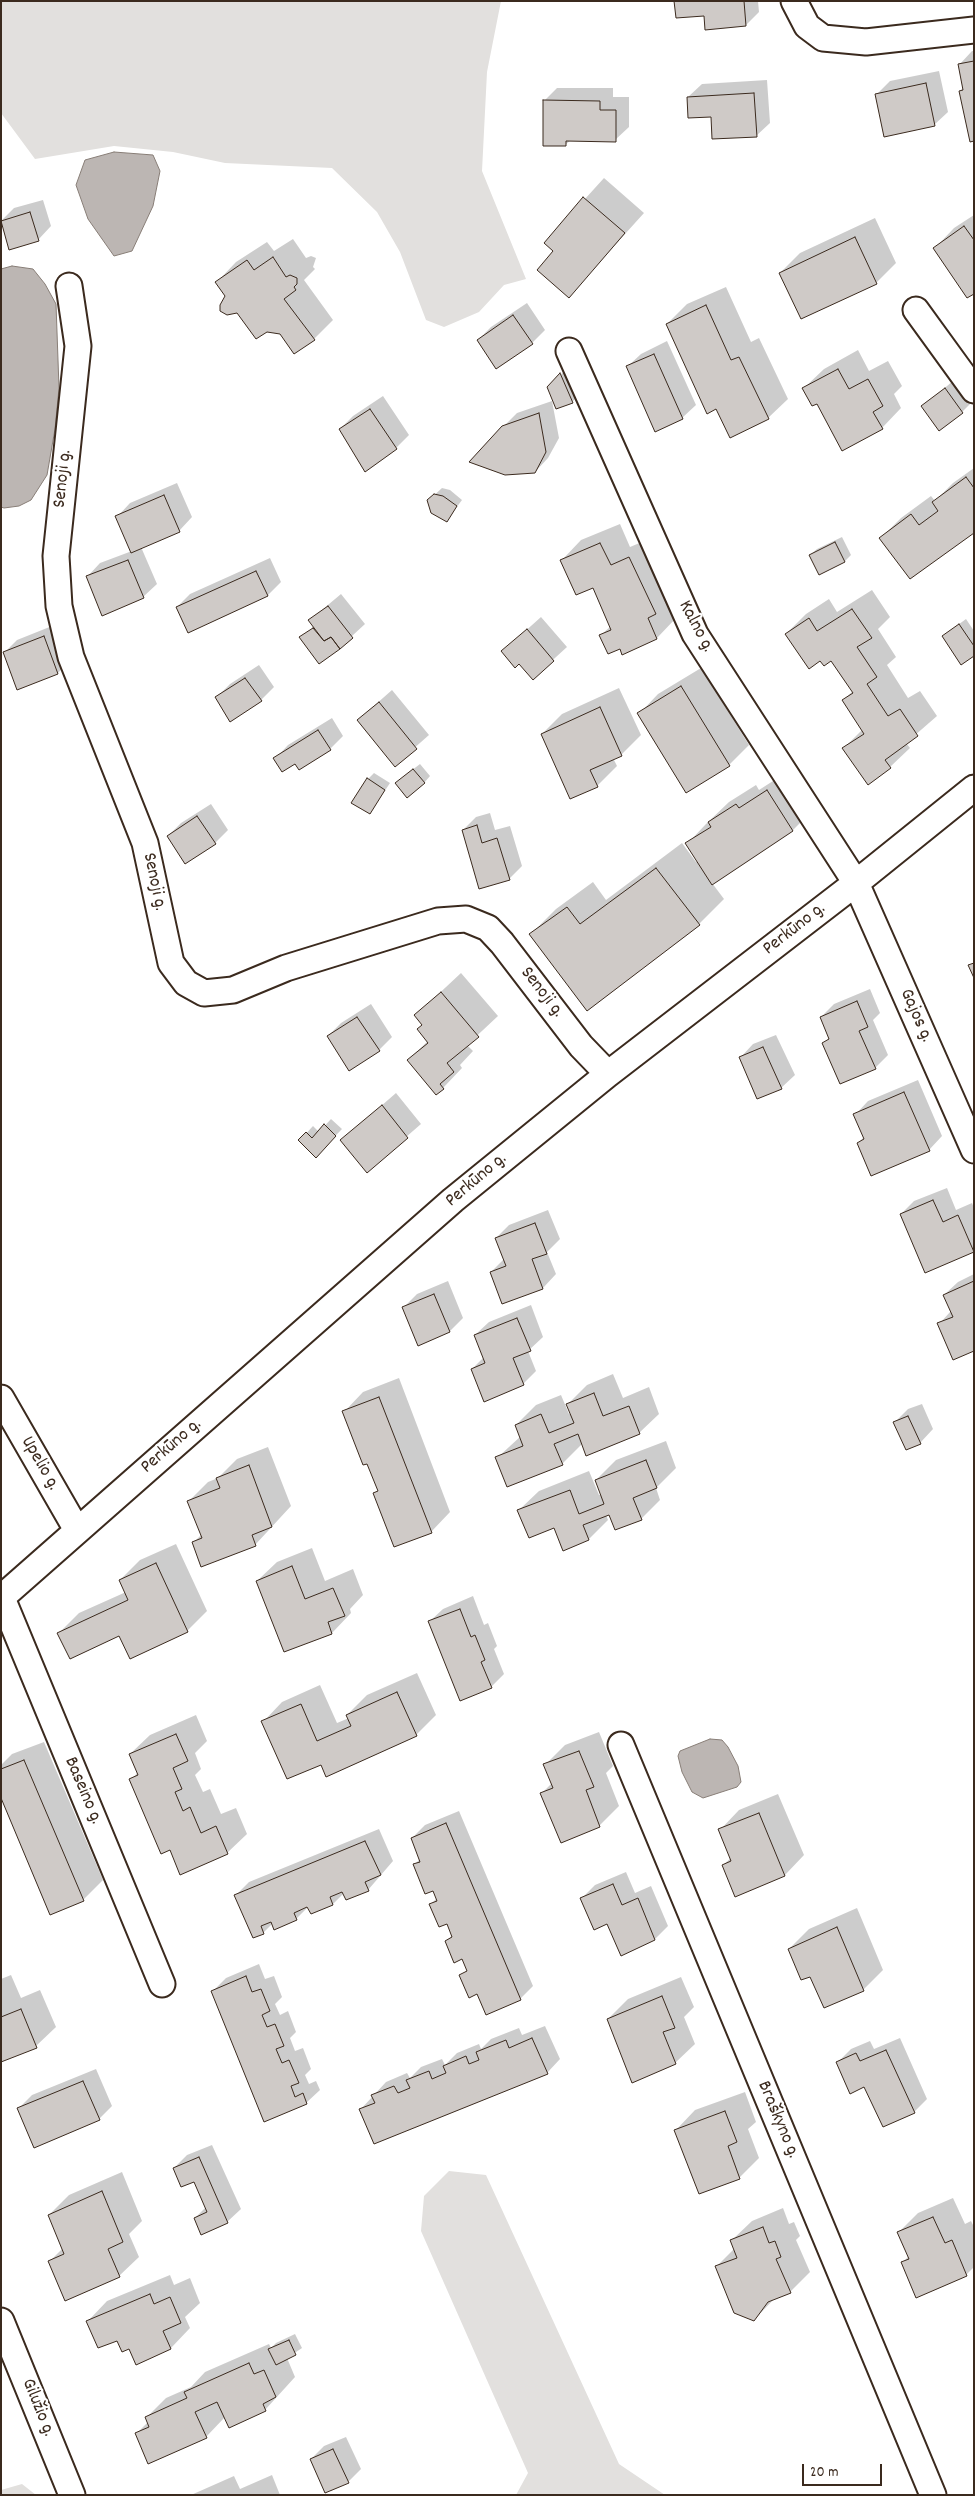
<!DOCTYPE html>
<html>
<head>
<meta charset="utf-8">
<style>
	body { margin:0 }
	#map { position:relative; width:975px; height:2496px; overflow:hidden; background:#fff; font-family:Dekko,sans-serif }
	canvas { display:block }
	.frame { position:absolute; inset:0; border:2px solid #3b2a1e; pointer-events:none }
	.scale { position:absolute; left:802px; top:2464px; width:80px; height:22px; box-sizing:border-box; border:2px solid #3b2a1e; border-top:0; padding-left:6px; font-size:15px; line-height:18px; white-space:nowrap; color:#3b2a1e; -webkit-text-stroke:4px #fff; paint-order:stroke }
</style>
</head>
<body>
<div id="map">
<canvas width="975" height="2496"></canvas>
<div class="frame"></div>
<div class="scale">20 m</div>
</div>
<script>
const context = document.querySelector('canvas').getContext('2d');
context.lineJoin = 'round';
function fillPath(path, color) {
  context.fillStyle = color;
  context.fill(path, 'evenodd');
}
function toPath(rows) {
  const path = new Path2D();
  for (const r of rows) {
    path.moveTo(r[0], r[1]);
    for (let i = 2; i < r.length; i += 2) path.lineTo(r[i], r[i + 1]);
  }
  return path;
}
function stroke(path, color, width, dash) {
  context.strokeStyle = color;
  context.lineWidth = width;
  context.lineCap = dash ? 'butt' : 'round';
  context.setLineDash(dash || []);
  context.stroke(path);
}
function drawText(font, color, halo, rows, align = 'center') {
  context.font = font + ' Dekko,sans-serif';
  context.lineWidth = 4.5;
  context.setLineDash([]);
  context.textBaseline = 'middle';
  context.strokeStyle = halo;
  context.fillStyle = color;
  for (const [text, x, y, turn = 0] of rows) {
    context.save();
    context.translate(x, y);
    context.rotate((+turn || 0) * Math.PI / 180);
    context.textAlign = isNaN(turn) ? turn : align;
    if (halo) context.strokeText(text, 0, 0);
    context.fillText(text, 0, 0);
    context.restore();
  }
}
fillPath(toPath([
	[1,1,501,1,487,72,482,171,526,279,504,285,479,312,444,327,426,320,400,252,377,212,332,168,225,163,173,152,114,146,35,159,1,113],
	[449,2171,486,2175,619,2464,665,2495,516,2495,528,2473,421,2231,424,2196],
	[22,2484,36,2495,1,2495,1,2490]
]), '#e2e0de');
const water = toPath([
	[114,152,153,155,160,171,153,206,132,251,114,256,88,219,76,185,85,160,114,152],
	[12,266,33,269,45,284,56,304,59,388,55,429,47,475,31,500,19,506,4,508,1,507,1,269,12,266],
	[710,1739,722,1740,728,1747,738,1766,741,1782,737,1787,703,1798,692,1792,682,1772,678,1756,680,1751,710,1739]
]);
fillPath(water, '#bcb6b3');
stroke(water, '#887e77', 1);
fillPath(toPath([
	[676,1,758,1,759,12,746,25,705,14],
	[972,51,974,51,974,140,960,91,964,87,959,65],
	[939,71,948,112,934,125,876,95,890,81],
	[767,80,770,123,756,136,712,116,688,97,702,84],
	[557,88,613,88,613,97,629,97,629,127,615,140,571,140,565,145,544,101],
	[604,178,644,213,569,296,555,251,545,243],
	[43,200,51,226,38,240,9,248,1,221,14,208],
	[974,215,974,293,935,248,954,228],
	[875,218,896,263,877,282,801,318,780,273,800,253],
	[293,239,306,258,311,256,316,258,313,267,315,269,304,280,333,320,314,339,281,333,226,295,217,282,236,262,267,242,274,251],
	[726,287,751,342,759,338,788,399,768,418,717,408,667,324,687,304],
	[527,303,545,330,532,343,478,340,491,327],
	[667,341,696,405,682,418,655,430,627,367,641,354],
	[858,350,869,371,888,361,902,386,894,394,901,408,882,428,817,402,804,388,824,369],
	[567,368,578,396,572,402,549,387],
	[959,376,974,400,962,412,923,406],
	[383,396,409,435,396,448,340,429,353,416],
	[552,401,559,438,548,458,535,472,503,427,517,413],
	[974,468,974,531,881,538,901,518,931,496,935,501,953,483],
	[177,483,192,517,179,531,141,547,157,584,143,597,87,577,100,563,132,551,117,517,130,503],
	[442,488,450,490,462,500,447,520,429,500],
	[620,524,630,547,649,539,676,618,657,638,620,648,601,635,611,626,593,586,562,560,581,540],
	[842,537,851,555,845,561,810,555,817,549],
	[270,558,281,582,268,595,188,631,177,607,190,594],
	[872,590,890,617,878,629,896,657,887,665,908,698,920,691,937,716,906,743,910,748,890,767,844,748,863,729,843,700,853,691,832,659,820,659,786,634,806,614,829,599,837,612],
	[341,594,365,624,339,648,301,638,314,627,310,620],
	[541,617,567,647,533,678,519,662,503,651],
	[966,619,974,631,974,654,943,636],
	[57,624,71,659,58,673,18,688,4,653,17,640],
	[259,665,274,687,261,700,217,697,230,684],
	[701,668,749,745,729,765,639,714,658,694],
	[619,688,641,735,621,755,613,758,617,766,597,786,542,734,562,714],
	[392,690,429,735,395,765,358,720],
	[332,718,343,736,330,749,296,762,275,759,288,745],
	[420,764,430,776,424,783,403,777],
	[787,772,812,811,793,830,712,883,724,899,699,924,531,934,556,909,593,882,606,900,682,843,696,862,698,861,687,844,706,824,729,802,756,785,759,790],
	[374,773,390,783,370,813,368,779],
	[211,804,228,830,215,843,168,836,181,823],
	[490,813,495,830,510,826,522,866,509,879,463,830,476,817],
	[461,973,498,1016,467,1045,473,1051,460,1065,462,1068,443,1088,408,1060,428,1041,424,1024,416,1015],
	[870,989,880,1013,873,1020,888,1055,875,1068,824,1043,830,1037,821,1017,834,1004],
	[371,1004,392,1037,379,1050,328,1036,341,1023],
	[776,1035,795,1075,781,1088,740,1058,753,1044],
	[918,1080,942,1136,929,1150,858,1143,864,1137,855,1115,868,1101],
	[396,1093,421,1124,367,1171,342,1140],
	[331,1119,342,1129,316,1156,300,1140,313,1126,319,1132],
	[947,1188,956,1210,972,1203,974,1208,974,1251,926,1272,901,1214,914,1201],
	[548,1210,560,1239,547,1252,556,1274,543,1288,503,1303,491,1272,504,1259,496,1238,509,1225],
	[974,1274,974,1350,939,1324,951,1311,944,1295,958,1282],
	[448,1281,463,1318,450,1331,404,1307,417,1294],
	[531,1305,543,1337,528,1351,536,1371,523,1384,472,1369,484,1357,475,1335,489,1322],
	[613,1374,623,1398,649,1387,659,1414,639,1433,583,1443,562,1464,497,1458,521,1436,516,1425,536,1405,561,1395,569,1414,571,1414,568,1404,587,1385],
	[399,1378,450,1512,431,1532,375,1494,379,1490,344,1412,363,1392],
	[922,1404,933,1429,920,1443,895,1422,908,1409],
	[666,1441,676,1468,656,1488,660,1500,641,1519,609,1513,606,1515,608,1520,589,1539,519,1510,539,1491,589,1471,599,1495,602,1494,596,1480,616,1460],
	[268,1447,291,1506,255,1545,193,1543,202,1534,189,1501,208,1482,218,1478,237,1459],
	[176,1544,207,1611,187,1631,120,1635,59,1633,79,1613,126,1592,120,1580,140,1560],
	[312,1548,325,1581,353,1569,363,1595,350,1609,351,1613,332,1633,285,1651,257,1581,277,1562],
	[473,1596,484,1625,488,1623,497,1646,494,1649,504,1674,491,1687,429,1622,443,1609],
	[417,1673,436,1715,416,1735,321,1763,263,1722,282,1702,320,1685,337,1723,349,1718,347,1715,367,1695],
	[196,1715,207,1741,195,1753,201,1769,195,1775,203,1792,210,1789,221,1814,236,1808,247,1834,227,1853,171,1849,131,1780,138,1772,130,1754,150,1735],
	[599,1732,613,1766,606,1773,619,1806,599,1826,542,1793,552,1783,545,1765,565,1745],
	[44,1742,103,1880,83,1900,1,1794,1,1765,12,1754],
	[778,1794,804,1855,785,1875,736,1895,723,1865,731,1858,720,1830,739,1810],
	[459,1811,533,1986,520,1999,478,1993,461,1976,468,1969,463,1958,446,1941,453,1935,447,1922,431,1904,437,1898,433,1889,414,1865,420,1859,412,1838,425,1825],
	[379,1829,393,1861,368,1890,344,1893,333,1904,312,1913,309,1906,296,1919,273,1923,263,1933,236,1895,249,1882],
	[626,1872,635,1893,651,1886,668,1926,655,1939,622,1954,608,1923,582,1898,595,1885],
	[857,1908,883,1970,864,1989,825,2006,811,1975,789,1949,809,1929],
	[259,1964,265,1979,274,1976,282,1997,275,2004,280,2015,288,2011,296,2032,290,2038,295,2051,303,2048,311,2069,305,2075,309,2084,316,2081,320,2090,306,2103,264,2121,213,1991,226,1978],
	[11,1975,21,1998,40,1990,56,2027,36,2046,1,2061,1,1979],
	[681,1977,694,2007,684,2017,695,2044,675,2063,608,2019,628,1999],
	[545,2026,560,2059,547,2073,360,2110,386,2082,407,2073,410,2078,421,2067,442,2059,445,2065,457,2053,479,2044,481,2049,491,2039,519,2028,522,2035],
	[900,2038,927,2099,914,2112,865,2086,838,2062,851,2049,870,2041,874,2049],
	[96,2069,112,2106,99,2119,19,2108,32,2095],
	[745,2092,756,2122,748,2129,759,2158,739,2178,676,2130,695,2110],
	[212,2145,241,2209,227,2222,195,2218,206,2207,195,2180,174,2168,187,2155],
	[122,2172,142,2221,129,2234,139,2257,119,2276,50,2261,63,2248,49,2215,69,2195],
	[953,2198,965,2224,971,2221,974,2227,974,2267,966,2275,903,2262,909,2256,899,2232,918,2213],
	[783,2208,789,2224,794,2222,800,2236,796,2240,810,2272,790,2292,775,2298,754,2320,717,2266,735,2248,732,2240,752,2221],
	[170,2275,174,2285,190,2278,200,2303,185,2317,190,2328,171,2348,137,2363,129,2347,88,2321,107,2301],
	[295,2334,302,2348,287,2358,295,2377,265,2410,225,2417,206,2437,136,2434,148,2422,146,2418,166,2398,191,2387,205,2372,269,2344,271,2348,276,2343],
	[346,2437,361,2469,348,2482,311,2459,324,2446],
	[272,2475,280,2495,191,2495,234,2476,240,2489]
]), '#0003');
const building = toPath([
	[674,1,744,1,746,26,705,30,704,16,676,18,674,1],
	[974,61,974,141,970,142,959,91,963,90,958,64,974,61],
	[926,83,935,126,884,137,875,94,926,83],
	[754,93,757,137,712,139,711,117,688,118,687,97,754,93],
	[543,100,600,101,600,110,616,110,616,142,566,141,566,146,543,146,543,100],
	[583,197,625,233,569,298,537,270,553,251,544,243,583,197],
	[30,212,39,241,9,250,1,221,30,212],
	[964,226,974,240,974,294,967,298,933,248,964,226],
	[855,237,877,284,801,319,779,273,855,237],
	[273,257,286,277,290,275,297,278,297,284,294,287,296,290,284,299,315,340,294,354,280,334,267,332,256,339,237,313,227,315,220,311,220,305,225,296,215,282,247,260,254,270,273,257],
	[706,305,731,360,739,357,769,419,730,438,716,409,707,414,666,324,706,305],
	[513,315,533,344,496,369,477,340,513,315],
	[654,354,683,419,655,432,626,366,654,354],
	[838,369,849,389,868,379,883,406,873,412,883,429,842,451,817,404,812,406,802,388,838,369],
	[560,373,573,403,556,409,547,387,560,373],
	[945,388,963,413,939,431,921,406,945,388],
	[370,409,397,449,365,472,339,429,370,409],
	[539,413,546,452,535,473,505,475,469,462,502,426,539,413],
	[966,477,974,488,974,533,910,579,879,538,911,514,919,525,938,511,932,502,966,477],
	[434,494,443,496,457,506,447,522,431,513,427,500,434,494],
	[164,495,180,532,131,553,115,516,164,495],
	[835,542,845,562,819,575,809,555,835,542],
	[600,543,611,565,629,557,656,614,648,618,657,639,622,655,620,649,608,654,599,635,611,630,593,588,576,595,560,560,600,543],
	[128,560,144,598,102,616,86,576,128,560],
	[256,571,268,596,188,633,176,607,256,571],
	[328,606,353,638,340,649,331,637,324,641,308,620,328,606],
	[852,609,872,638,857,647,877,677,867,684,888,716,900,709,918,736,885,760,891,768,868,785,842,748,864,734,842,700,853,693,831,661,824,666,820,661,809,669,785,634,809,618,817,631,852,609],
	[959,624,974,646,974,656,961,665,942,636,959,624],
	[313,628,324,641,331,637,340,649,319,664,299,637,313,628],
	[527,629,554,661,533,680,519,664,515,668,501,651,527,629],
	[44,636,58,674,17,690,3,652,44,636],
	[245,678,262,701,230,722,215,697,245,678],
	[681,686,730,766,686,793,637,713,681,686],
	[379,702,417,749,395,767,357,720,379,702],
	[600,707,622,756,590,770,598,787,570,799,541,734,600,707],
	[318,730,331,750,299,770,295,764,282,772,273,758,318,730],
	[413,769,425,783,407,798,395,783,413,769],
	[367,778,385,790,370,814,351,803,367,778],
	[767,790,793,831,712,885,685,843,711,827,708,822,736,804,739,808,767,790],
	[197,816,216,844,185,864,167,836,197,816],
	[477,825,482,843,497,838,510,880,479,889,462,830,477,825],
	[656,868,700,925,587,1011,529,934,567,907,580,924,656,868],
	[974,963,974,978,968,965,974,963],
	[441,992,479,1037,447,1063,454,1072,440,1084,444,1089,436,1095,407,1060,428,1043,417,1029,422,1025,414,1015,441,992],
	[857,1001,868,1027,859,1031,876,1069,840,1084,822,1043,829,1039,820,1017,857,1001],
	[357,1017,380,1051,349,1071,327,1036,357,1017],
	[763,1047,782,1089,757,1099,739,1057,763,1047],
	[904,1092,930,1151,871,1176,857,1143,864,1139,853,1114,904,1092],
	[382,1105,408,1138,367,1173,340,1140,382,1105],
	[324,1124,336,1136,316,1158,298,1140,306,1132,312,1138,324,1124],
	[933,1200,943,1222,958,1215,974,1252,925,1273,900,1214,933,1200],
	[535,1223,547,1254,532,1259,543,1289,502,1304,490,1272,506,1266,495,1238,535,1223],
	[974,1281,974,1351,953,1360,937,1323,953,1317,943,1295,974,1281],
	[434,1294,450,1332,418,1346,402,1307,434,1294],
	[517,1318,531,1351,513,1358,524,1385,484,1402,471,1369,485,1363,474,1335,517,1318],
	[594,1393,603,1416,629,1406,640,1434,586,1456,578,1434,554,1444,563,1465,507,1487,495,1457,523,1446,515,1425,541,1414,549,1433,574,1423,566,1404,594,1393],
	[379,1397,432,1533,394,1547,373,1493,378,1491,367,1464,363,1465,342,1411,379,1397],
	[908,1416,921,1444,906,1450,893,1422,908,1416],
	[646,1460,657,1488,633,1498,642,1520,615,1530,609,1515,583,1525,589,1540,563,1551,554,1528,529,1538,517,1510,570,1490,579,1514,604,1504,595,1480,646,1460],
	[249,1465,272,1527,252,1535,256,1546,201,1567,192,1542,202,1538,187,1501,220,1488,216,1478,249,1465],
	[156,1563,188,1632,130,1659,119,1636,70,1659,57,1633,128,1600,119,1580,156,1563],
	[292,1566,305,1599,333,1588,345,1616,328,1622,332,1634,284,1652,256,1581,292,1566],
	[460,1609,471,1637,475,1635,485,1660,481,1662,492,1688,460,1701,428,1621,460,1609],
	[397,1692,417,1736,326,1777,321,1765,287,1779,261,1721,301,1704,317,1741,351,1726,346,1715,397,1692],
	[176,1734,188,1761,173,1768,182,1789,175,1792,183,1811,190,1807,201,1833,216,1826,228,1854,180,1875,170,1850,161,1854,129,1779,138,1775,129,1754,176,1734],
	[579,1751,594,1787,586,1790,600,1827,561,1843,540,1793,553,1788,543,1764,579,1751],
	[24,1760,84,1901,50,1915,1,1798,1,1769,24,1760],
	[759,1813,785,1876,735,1897,722,1865,731,1861,718,1829,759,1813],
	[446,1823,521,2000,486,2015,477,1994,469,1998,459,1975,467,1971,462,1959,454,1963,445,1941,452,1937,447,1924,439,1927,429,1904,437,1901,433,1891,425,1894,413,1864,420,1862,411,1838,446,1823],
	[365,1841,381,1875,365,1882,369,1891,346,1900,342,1892,330,1897,333,1905,311,1914,307,1907,294,1913,297,1920,274,1930,271,1922,261,1926,264,1934,253,1938,234,1895,365,1841],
	[613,1884,622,1905,638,1898,655,1940,621,1956,607,1924,594,1930,580,1898,613,1884],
	[837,1927,864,1991,824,2008,810,1977,801,1980,788,1949,837,1927],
	[246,1976,252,1992,261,1989,270,2011,262,2015,267,2027,275,2024,284,2046,276,2049,282,2063,289,2060,299,2083,291,2086,295,2097,303,2093,307,2104,264,2122,211,1991,246,1976],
	[662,1996,675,2028,663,2032,676,2064,632,2083,607,2019,662,1996],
	[21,2009,37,2048,1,2062,1,2017,21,2009],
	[532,2038,548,2074,374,2144,359,2109,375,2103,371,2095,394,2086,398,2093,410,2088,406,2080,429,2071,432,2079,446,2073,443,2066,466,2056,469,2064,479,2060,476,2052,506,2040,509,2048,532,2038],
	[886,2050,915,2113,883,2127,864,2087,850,2094,836,2062,856,2053,860,2061,886,2050],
	[83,2081,100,2120,34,2148,17,2108,83,2081],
	[725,2111,737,2142,728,2146,740,2179,699,2194,674,2130,725,2111],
	[199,2157,228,2223,201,2235,194,2218,207,2212,194,2182,181,2187,173,2168,199,2157],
	[102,2191,123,2242,108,2249,120,2277,65,2301,48,2261,64,2254,48,2215,102,2191],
	[933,2217,945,2243,952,2240,967,2276,916,2298,901,2262,909,2259,897,2232,933,2217],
	[763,2227,769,2243,775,2241,781,2257,776,2259,791,2293,768,2302,754,2321,734,2313,715,2266,737,2258,730,2240,763,2227],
	[150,2294,154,2304,170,2297,181,2323,163,2331,171,2349,136,2365,129,2349,122,2352,117,2341,98,2348,86,2321,150,2294],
	[289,2340,296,2355,276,2365,268,2349,289,2340],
	[249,2363,254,2374,264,2370,276,2397,263,2404,266,2411,229,2428,217,2402,195,2412,207,2438,148,2464,135,2433,149,2427,145,2417,187,2398,184,2392,249,2363],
	[333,2449,349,2483,325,2493,310,2459,333,2449]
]);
fillPath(building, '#cfcac7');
stroke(building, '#3b2a1e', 1);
const minor = toPath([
	[794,1,807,26,823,38,866,42,974,30],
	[69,286,78,346,56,556,59,606,71,657,145,843,171,963,186,983,204,993,233,990,286,968,438,921,466,919,488,928,502,943,581,1046,608,1074],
	[916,310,974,390],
	[569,351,695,634,856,883,974,1150],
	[1,1398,77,1530],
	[1,1598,453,1200,608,1074,856,883,974,788],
	[2,1598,162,1984],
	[621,1745,933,2495],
	[1,2321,72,2495]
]);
stroke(minor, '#3b2a1e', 29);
stroke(minor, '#fff', 25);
drawText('19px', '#3b2a1e', '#fff', [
	["Senoji g.",64,479,-84],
	["Kalno g.",695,627,62],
	["Senoji g.",153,882,78],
	["Perkūno g.",795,930,-38],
	["Senoji g.",541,993,52],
	["Gajos g.",915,1016,66],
	["Perkūno g.",477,1181,-40],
	["Perkūno g.",172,1447,-41],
	["Upelio g.",39,1464,60],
	["Baseino g.",82,1791,67],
	["Braškyno g.",777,2120,67],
	["Gilužio g.",37,2408,68]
]);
</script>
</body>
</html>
